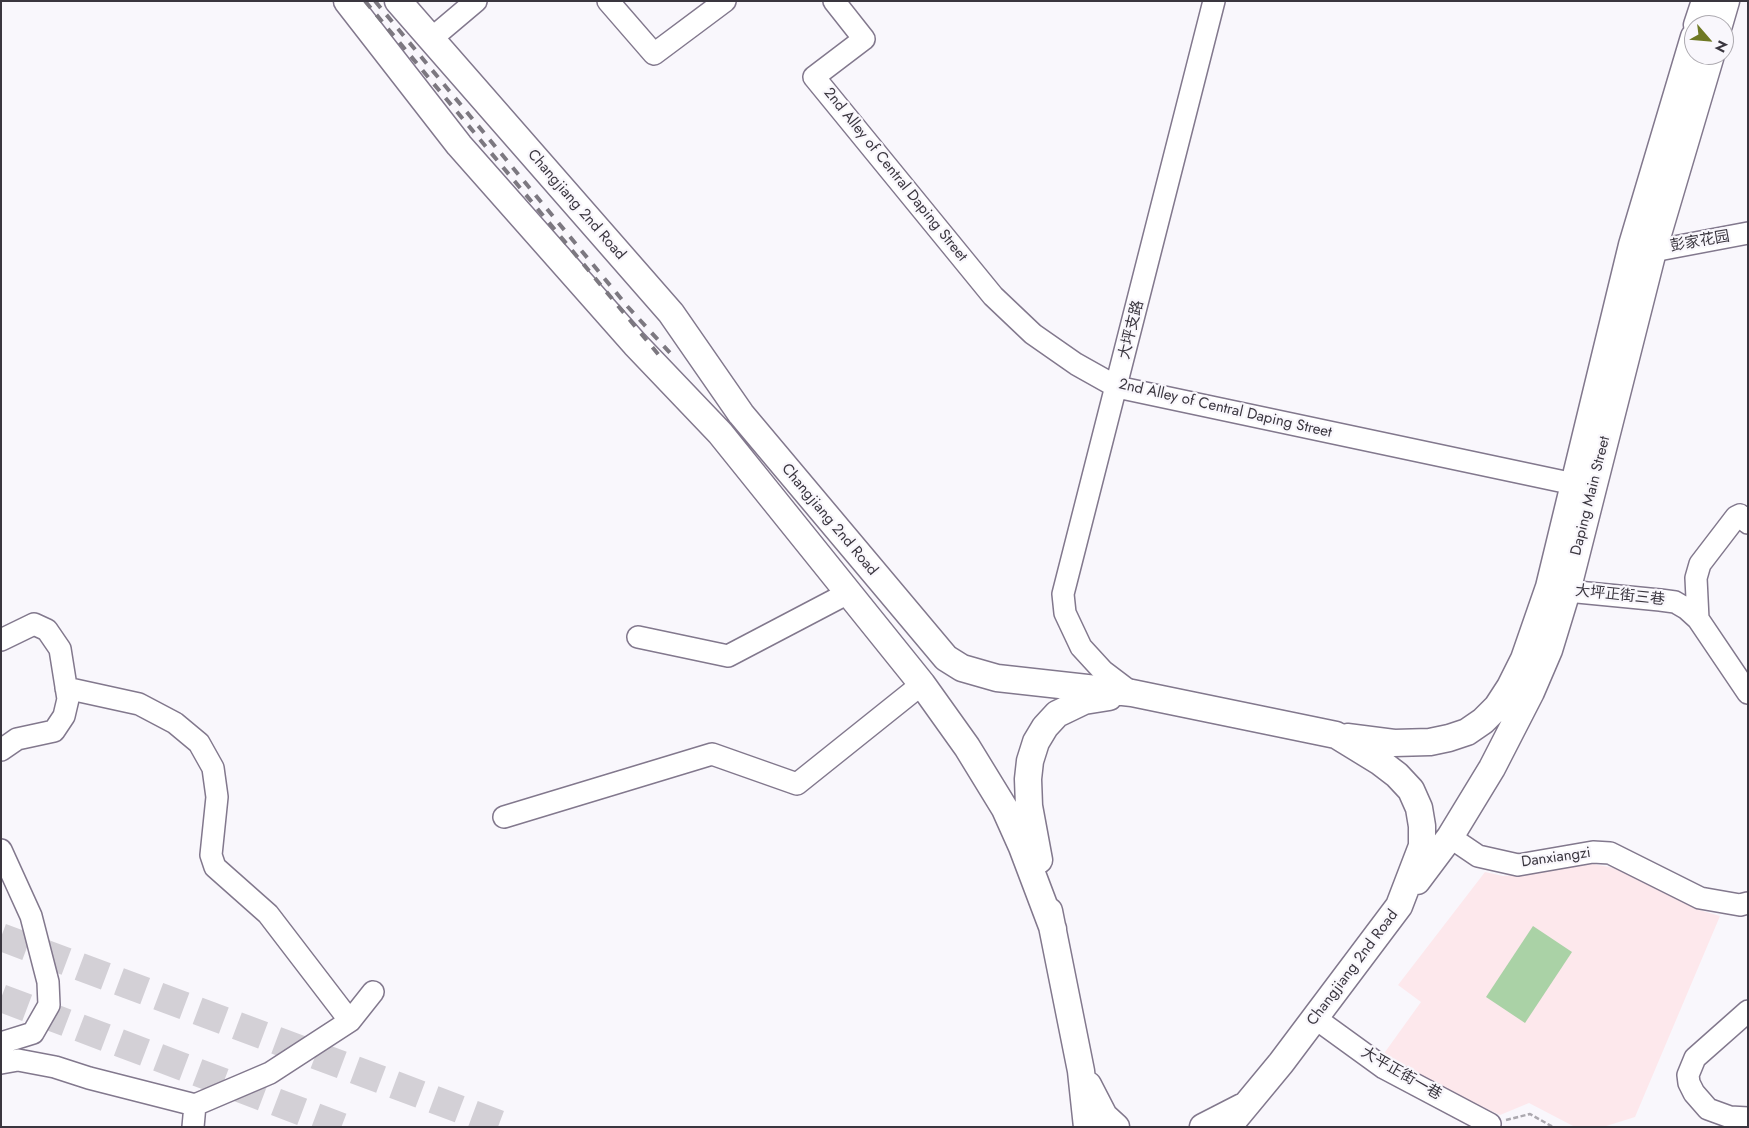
<!DOCTYPE html>
<html>
<head>
<meta charset="utf-8">
<style>
  body { margin:0 }
  #map { position:relative; width:1749px; height:1128px; overflow:hidden; background:#f9f7fc; font-family:Jost,sans-serif }
  canvas { display:block }
  .frame { position:absolute; inset:0; border:2px solid #3a363f; pointer-events:none }
  .north { position:absolute; left:1684px; top:15px; width:50px; height:50px; box-sizing:border-box; background:#f9f7fc; border:1px solid #adaab0; border-radius:50%; rotate:117deg; font-size:14px; font-weight:700; line-height:20px; text-align:center; color:#3a363f }
  .north::after { content:''; display:block; margin:auto; width:18px; height:22px; background:#6f7924; clip-path:polygon(50% 0,100% 100%,50% 72%,0 100%) }
</style>
</head>
<body>
<div id="map">
<canvas width="1749" height="1128"></canvas>
<div class="frame"></div>
<div class="north">N</div>
</div>
<script>
const ctx = document.querySelector('canvas').getContext('2d');
ctx.lineJoin = 'round';
function fill(path, color) { ctx.fillStyle = color; ctx.fill(path, 'evenodd'); }
const toPath = rows => new Path2D(rows.map(r => 'M' + r).join(''));
function strokePath(path, color, width, dash) { ctx.strokeStyle = color; ctx.lineWidth = width; ctx.lineCap = dash ? 'butt' : 'round'; ctx.setLineDash(dash || []); ctx.stroke(path); }
function write(font, color, halo, rows, align = 'center') {
  ctx.font = font + ' Jost,"Noto Sans SC",sans-serif'; ctx.lineWidth = 4.5; ctx.setLineDash([]); ctx.textBaseline = 'middle'; ctx.strokeStyle = halo; ctx.fillStyle = color; for (const [text, x, y, turn = 0] of rows) {
    ctx.save(); ctx.translate(x, y); ctx.rotate((+turn || 0) * Math.PI / 180); ctx.textAlign = isNaN(turn) ? turn : align; if (halo) ctx.strokeText(text, 0, 0); ctx.fillText(text, 0, 0); ctx.restore();
  }
}
const education = toPath([
  [1593,864,1620,869,1696,909,1720,916,1635,1117,1603,1127,1575,1127,1529,1103,1500,1115,1380,1059,1421,1002,1398,985,1485,872,1503,876,1516,875]
]);
const green = toPath([
  [1533,926,1572,952,1525,1023,1486,997]
]);
const highwayTunnel = toPath([
  [1,937,507,1127],
  [1,998,342,1127]
]);
const path = toPath([
  [1506,1120,1530,1114,1553,1127]
]);
const minor = toPath([
  [608,1,654,54,725,1],
  [834,1,864,39,814,77,993,296,1033,334,1076,364,1117,387,1574,484],
  [431,39,476,1],
  [1653,251,1748,233],
  [1567,591,1660,600,1675,602,1687,609,1698,619,1748,693],
  [1698,619,1696,578,1700,564,1736,517,1740,515,1748,523],
  [638,637,728,656,850,592],
  [1,640,34,624,47,630,60,649,68,699,64,716,54,731,17,739,1,750],
  [66,688,139,704,175,723,199,743,213,768,217,797,211,855,215,867,268,914,350,1021],
  [1132,693,1103,671,1081,647,1065,613,1063,594,1214,1],
  [504,817,712,754,797,784,922,684],
  [1450,837,1478,856,1518,865,1593,852,1610,853,1700,898,1740,905,1748,903],
  [1,850,31,916,48,982,49,1005,33,1033,1,1043],
  [1748,1011,1695,1058,1688,1075,1689,1083,1694,1093,1708,1109,1730,1117,1748,1118],
  [1315,1018,1384,1068,1490,1124],
  [1,1063,18,1060,55,1067,89,1078,195,1105,270,1073,350,1021,373,992],
  [193,1127,195,1105]
]);
const major = toPath([
  [347,1,459,145,635,344,720,433,922,684,967,747,1005,809,1022,847,1053,929],
  [398,1,671,313,741,414,946,658,962,668,997,678,1132,693,1336,735,1380,762,1397,775,1411,790,1419,808,1422,826,1422,846,1399,906,1281,1063,1228,1127],
  [1697,25,1705,1],
  [1719,25,1726,1],
  [1347,737,1394,743,1430,742,1449,738,1467,732,1483,721,1497,707,1510,687,1524,659,1549,587,1632,245,1694,37],
  [1039,860,1029,806,1028,779,1030,761,1036,742,1045,727,1057,714,1084,701,1109,697],
  [1417,881,1450,837,1492,768,1531,692,1549,650,1567,591,1653,251,1711,55],
  [1049,911,1081,1071,1087,1127],
  [1088,1085,1104,1116,1116,1127],
  [1203,1127,1242,1107]
]);
const rail = toPath([
  [365,1,663,360],
  [375,1,628,307,671,354]
]);
const streetNames = [
  ["2nd Alley of Central Daping Street",895,175,51],
  ["Changjiang 2nd Road",576,205,49],
  ["彭家花园",1700,242,-10],
  ["大坪支路",1132,330,-76],
  ["2nd Alley of Central Daping Street",1225,409,13],
  ["Daping Main Street",1591,496,-76],
  ["Changjiang 2nd Road",829,520,50],
  ["大坪正街三巷",1620,596,6],
  ["Danxiangzi",1556,858,-8],
  ["Changjiang 2nd Road",1353,968,-53],
  ["大平正街一巷",1401,1074,30]
];
fill(education, '#fde8ec');
fill(green, '#aad2a6');
strokePath(highwayTunnel, '#d3d0d6', 28, [28, 14]);
strokePath(minor, '#82788d', 24);
strokePath(major, '#82788d', 29);
strokePath(path, '#aba8af', 2.5, [5, 2.5]);
strokePath(minor, '#fff', 21);
strokePath(major, '#fff', 26);
strokePath(rail, '#7c7880', 4, [9, 9]);
write('15px', '#3a363f', '#f9f7fc', streetNames);
</script>
</body>
</html>
